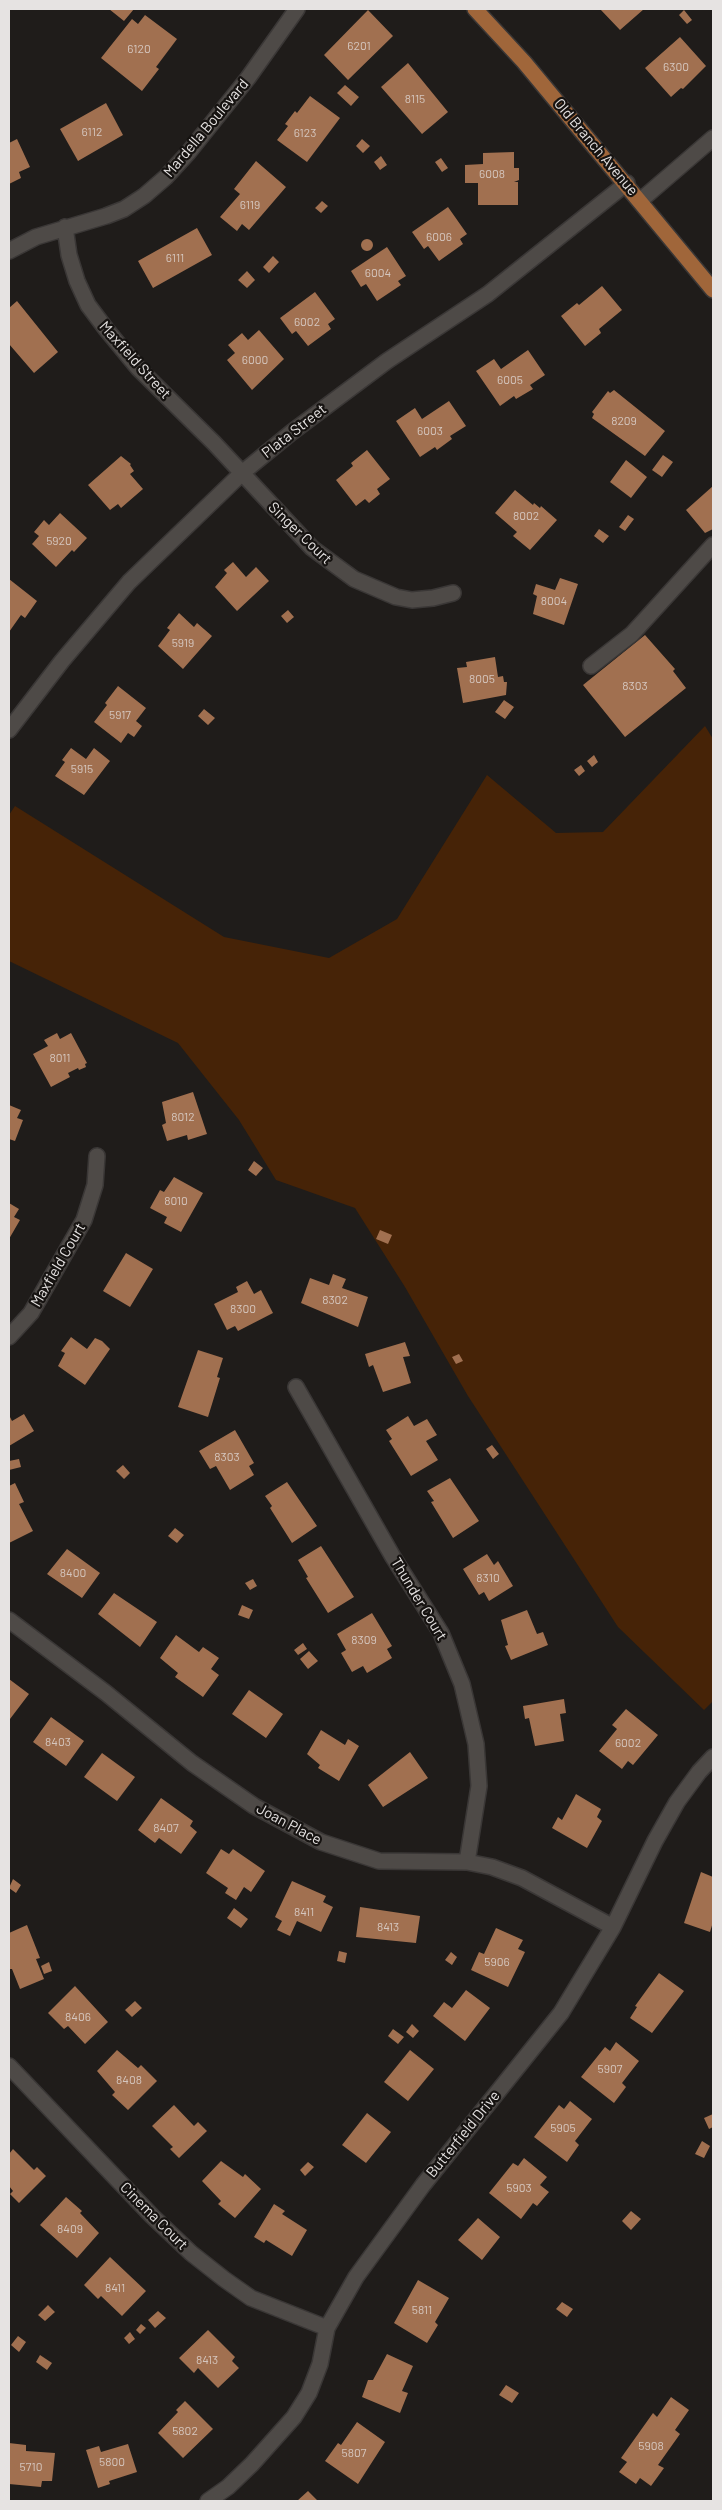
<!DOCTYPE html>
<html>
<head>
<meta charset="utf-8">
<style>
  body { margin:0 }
  #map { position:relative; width:722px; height:2510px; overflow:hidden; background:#1f1c1a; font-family:Barlow,sans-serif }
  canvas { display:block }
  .frame { position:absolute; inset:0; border:10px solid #e6e3e2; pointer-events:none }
</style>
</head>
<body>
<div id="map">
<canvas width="722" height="2510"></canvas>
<div class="frame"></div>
</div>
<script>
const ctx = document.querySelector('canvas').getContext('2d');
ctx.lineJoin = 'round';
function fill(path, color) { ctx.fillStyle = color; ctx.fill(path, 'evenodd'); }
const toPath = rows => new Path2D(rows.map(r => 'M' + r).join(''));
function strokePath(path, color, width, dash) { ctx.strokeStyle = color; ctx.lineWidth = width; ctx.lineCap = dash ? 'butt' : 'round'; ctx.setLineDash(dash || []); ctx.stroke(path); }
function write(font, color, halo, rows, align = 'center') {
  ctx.font = font + ' Barlow,sans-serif'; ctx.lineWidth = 4.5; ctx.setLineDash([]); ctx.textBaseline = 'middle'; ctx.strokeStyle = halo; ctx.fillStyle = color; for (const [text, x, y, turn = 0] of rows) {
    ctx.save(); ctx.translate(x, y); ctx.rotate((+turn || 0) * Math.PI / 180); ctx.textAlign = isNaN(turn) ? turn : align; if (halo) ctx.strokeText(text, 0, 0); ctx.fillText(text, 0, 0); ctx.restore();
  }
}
const green = toPath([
  [705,726,713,739,713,1701,704,1710,618,1627,468,1396,405,1287,355,1208,276,1180,239,1120,178,1043,9,961,9,815,15,806,224,937,329,958,397,919,487,775,556,833,603,832]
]);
const building = toPath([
  [109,9,134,9,124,21],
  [600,9,644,9,620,30],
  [368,10,393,36,348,80,324,55],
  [684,10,692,20,687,24,679,15],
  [145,15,177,39,156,67,159,69,142,91,101,58,132,19,138,24],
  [680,37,706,66,683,89,681,88,671,97,645,68],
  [408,63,448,112,422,134,381,87],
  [345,85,359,97,351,106,337,93],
  [310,96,340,118,307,162,277,140,288,126,285,124,295,111,297,113],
  [106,103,123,135,78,161,60,129],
  [17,139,30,167,19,172,21,178,9,184,9,143],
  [362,139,370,146,363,153,356,146],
  [514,152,514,168,519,168,519,180,514,182,518,182,518,205,478,205,478,183,465,183,465,165,483,164,483,153],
  [381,156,387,165,380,170,374,162],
  [441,158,448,168,442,172,435,162],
  [256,161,286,187,249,230,242,224,237,231,220,217,240,194,234,189],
  [322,201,328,206,321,213,315,208],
  [448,207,467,234,460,239,463,244,439,261,428,246,424,249,412,232],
  [197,228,212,255,153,288,138,261],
  '361 245a6 6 0 1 1 12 0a6 6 0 1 1-12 0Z',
  [387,247,406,276,398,281,401,285,377,301,366,284,361,287,351,271],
  [273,256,279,262,269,273,263,267],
  [247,271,255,280,247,288,238,280],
  [602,286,622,310,599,329,601,333,585,346,561,316,577,303,579,305],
  [315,292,335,319,328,324,331,329,308,346,296,331,292,334,280,318],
  [17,301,58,352,34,373,9,344,9,308],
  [259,330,284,359,252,390,227,360,235,353,228,345,242,333,248,340],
  [528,350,545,375,530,385,533,389,516,399,514,396,500,406,476,371,494,359,501,369],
  [614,390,665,431,645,456,592,418,594,414,592,412,608,391,610,393],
  [449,401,466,426,450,436,452,439,437,450,435,447,420,457,396,421,415,408,422,419],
  [367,450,390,479,377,489,380,494,369,503,365,499,356,506,336,480,353,466,351,463],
  [663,455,673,462,662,477,652,470],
  [121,456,131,464,130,465,134,471,130,474,143,489,121,508,118,504,110,510,88,485],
  [626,460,647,477,631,498,610,482],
  [713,486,713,529,705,533,686,510],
  [515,490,533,505,534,503,540,508,541,506,557,520,530,550,513,536,517,532,495,513],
  [60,513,87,538,74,552,72,550,56,567,32,544,39,536,34,532,44,520,49,525],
  [628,515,634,519,625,531,619,527],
  [599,529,609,536,603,543,594,536],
  [233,562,246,577,256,567,269,581,237,611,215,587,227,573,224,570],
  [560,578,578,584,564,625,533,614,537,596,533,594,536,584,555,590],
  [9,579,37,601,25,618,21,615,9,632],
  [288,610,294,617,287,623,281,616],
  [179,613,194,627,197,623,212,636,183,669,158,646,170,630,167,628],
  [645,635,675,669,673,671,686,688,625,737,583,685],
  [495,657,498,677,503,676,504,682,507,682,506,695,463,703,457,668,467,667,466,662],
  [118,686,146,708,136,721,142,726,134,737,128,733,121,743,94,722,107,705,105,703],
  [504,700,514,707,505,719,495,712],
  [204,709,215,718,208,725,198,716],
  [71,748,86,759,94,748,110,761,84,795,55,776,65,762,62,760],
  [594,755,598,762,592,767,587,761],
  [581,765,585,771,579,776,574,770],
  [57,1033,60,1039,71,1033,87,1063,85,1064,86,1067,79,1070,78,1068,68,1073,70,1077,51,1087,33,1054,48,1046,44,1040],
  [193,1092,207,1134,188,1140,187,1135,167,1141,162,1125,166,1123,162,1102],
  [9,1105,21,1110,17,1118,23,1120,15,1141,9,1139],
  [254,1161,263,1168,256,1176,248,1170],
  [174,1177,203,1193,181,1232,164,1223,167,1217,150,1208,160,1190,164,1192],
  [9,1203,19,1209,14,1217,20,1220,9,1239],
  [380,1230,392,1235,388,1244,376,1239],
  [126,1253,153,1269,130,1307,103,1291],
  [333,1274,346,1279,342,1288,368,1297,358,1327,301,1303,310,1278,329,1285],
  [247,1281,254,1294,261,1290,273,1313,238,1331,235,1326,227,1330,214,1304,238,1292,236,1287],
  [71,1337,87,1349,95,1338,102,1341,110,1349,85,1385,58,1366,65,1353,61,1351],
  [405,1342,410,1356,403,1357,411,1383,383,1392,373,1365,369,1367,365,1354],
  [198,1350,223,1358,217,1377,220,1378,208,1417,178,1407],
  [459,1354,463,1361,456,1364,452,1357],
  [24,1414,34,1431,9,1446,9,1415,12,1421],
  [408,1416,414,1426,427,1419,437,1435,426,1441,438,1460,411,1476,389,1441,392,1439,386,1430],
  [235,1430,254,1463,249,1466,254,1475,230,1490,216,1466,210,1469,199,1451],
  [492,1445,499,1454,493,1459,486,1449],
  [19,1459,21,1467,9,1470,9,1461],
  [123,1465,130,1473,124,1479,116,1471],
  [450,1478,479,1521,453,1538,431,1502,434,1501,427,1491],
  [287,1482,317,1526,292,1543,270,1508,272,1506,265,1496],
  [15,1483,24,1502,19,1504,33,1531,9,1543,9,1486],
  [175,1528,184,1535,177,1543,168,1536],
  [321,1546,354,1597,328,1613,306,1578,308,1577,298,1560],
  [67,1549,100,1573,82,1598,47,1574],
  [487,1554,494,1565,498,1561,513,1586,489,1601,484,1592,479,1595,463,1569],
  [253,1579,257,1586,250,1590,245,1583],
  [114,1593,157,1622,140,1647,98,1614],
  [242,1605,253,1610,249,1619,238,1615],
  [527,1610,537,1634,543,1632,548,1645,511,1660,505,1646,508,1645,501,1620],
  [372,1613,392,1646,387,1649,392,1658,367,1673,363,1666,352,1672,341,1653,346,1650,337,1634],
  [176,1635,199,1652,203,1647,219,1658,211,1669,219,1675,203,1697,175,1677,178,1673,160,1658],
  [303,1643,307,1649,298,1655,294,1650],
  [309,1651,318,1661,308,1669,300,1659],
  [9,1679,29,1694,10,1719,9,1718],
  [249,1690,283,1714,266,1738,232,1714],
  [564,1699,566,1713,560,1714,564,1741,535,1746,529,1718,525,1719,523,1706],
  [626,1709,658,1735,633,1765,628,1761,622,1769,599,1751,617,1729,612,1725],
  [51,1717,84,1741,66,1766,33,1742],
  [321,1730,345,1745,348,1739,359,1746,339,1781,318,1768,320,1765,307,1754],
  [410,1752,428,1778,383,1807,368,1785],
  [102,1753,135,1777,117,1801,84,1777],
  [576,1794,601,1809,597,1817,602,1821,587,1848,552,1828,558,1817,562,1820],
  [161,1798,193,1821,190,1826,197,1832,181,1854,159,1838,155,1843,138,1830],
  [221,1849,229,1854,233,1849,265,1871,251,1892,244,1887,236,1900,225,1893,228,1888,206,1873],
  [701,1872,713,1877,713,1922,710,1932,684,1923],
  [13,1879,21,1885,16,1893,9,1888],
  [292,1881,326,1896,323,1902,333,1907,321,1932,297,1921,290,1936,277,1930,282,1921,275,1917],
  [360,1907,420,1916,416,1943,356,1937],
  [234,1908,248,1919,241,1928,227,1918],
  [27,1925,40,1958,36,1959,44,1979,20,1989,12,1969,9,1969,9,1933],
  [496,1928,523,1940,518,1949,525,1952,508,1987,471,1970,479,1952,484,1954],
  [339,1951,347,1953,345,1963,337,1961],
  [451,1952,457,1957,452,1965,445,1960],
  [49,1962,52,1971,44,1974,41,1966],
  [659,1973,684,1991,652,2033,630,2018,637,2007,635,2006],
  [75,1986,108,2022,85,2044,68,2026,64,2029,48,2013],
  [466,1990,490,2008,465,2041,433,2016,444,2002,452,2008],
  [135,2001,142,2008,132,2017,125,2010],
  [412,2024,419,2031,413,2038,406,2032],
  [393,2029,404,2037,398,2044,388,2036],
  [616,2042,639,2061,622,2083,626,2087,614,2103,581,2077,605,2047,610,2051],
  [117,2050,138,2068,141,2065,157,2081,128,2110,112,2095,115,2092,97,2071],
  [410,2050,434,2069,408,2101,384,2082],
  [570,2101,592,2119,575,2141,579,2145,567,2162,534,2137,559,2105,564,2109],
  [174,2105,194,2126,198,2122,207,2131,179,2158,170,2149,173,2147,152,2126],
  [367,2113,391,2132,366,2163,342,2145],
  [713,2114,713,2127,709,2129,704,2118],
  [702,2141,710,2146,704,2158,695,2154],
  [13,2149,34,2170,37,2167,46,2176,19,2203,10,2194,13,2191,9,2186,9,2154],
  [524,2158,547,2177,540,2185,549,2192,537,2206,533,2203,521,2219,489,2193,513,2163,518,2166],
  [221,2161,243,2177,245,2174,261,2189,235,2218,218,2204,221,2201,202,2181],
  [308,2162,314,2167,305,2176,300,2170],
  [66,2197,82,2211,80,2213,99,2233,77,2258,40,2225],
  [274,2204,285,2211,282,2214,307,2230,292,2256,266,2240,264,2243,254,2237],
  [631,2211,641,2219,631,2230,622,2221],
  [478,2218,500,2237,482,2260,458,2240],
  [110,2257,146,2291,122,2316,101,2296,98,2299,84,2285],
  [418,2280,449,2298,435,2322,438,2325,427,2343,394,2323],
  [562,2302,573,2309,567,2317,556,2309],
  [48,2305,55,2312,45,2321,38,2315],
  [158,2311,166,2318,155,2328,148,2320],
  [141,2324,146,2328,140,2334,136,2330],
  [208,2330,235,2357,232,2361,239,2368,218,2388,198,2368,194,2373,179,2358],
  [130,2332,135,2339,129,2344,124,2338],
  [18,2336,26,2342,19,2352,11,2345],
  [387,2354,413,2366,402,2391,408,2393,400,2413,362,2397,368,2380,373,2380],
  [40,2355,52,2363,47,2370,36,2362],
  [506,2385,519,2393,512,2403,499,2395],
  [671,2397,689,2410,675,2430,680,2434,658,2465,664,2468,651,2486,640,2478,636,2484,619,2472,627,2462,621,2458,653,2413,657,2417],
  [185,2401,213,2429,183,2458,158,2433,178,2412,176,2410],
  [357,2422,385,2442,358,2484,325,2461,338,2443,341,2445],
  [9,2443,26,2445,26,2451,55,2453,52,2481,42,2481,41,2487,9,2484],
  [128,2444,137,2472,109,2481,110,2484,98,2488,86,2450,99,2446,101,2452],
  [308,2491,318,2501,297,2501]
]);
const minor = toPath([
  [641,200,713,138],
  [65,227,69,255,77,281,88,305,106,329,138,368,214,443,312,548,354,579,396,597,412,600,433,598,453,593],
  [9,251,36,237,106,216,124,209,144,196,166,177,188,153,248,78,297,9],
  [591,666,632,634,713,545],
  [9,730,62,661,129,582,242,473,292,432,387,361,488,294,627,183],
  [9,1337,31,1313,84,1220,95,1185,97,1156],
  [296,1387,393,1557,441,1633,462,1684,476,1744,479,1786,467,1862],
  [9,1620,106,1693,192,1763,254,1806,321,1842,379,1861,467,1862,492,1867,522,1878,613,1927],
  [9,2066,152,2216,191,2253,224,2279,251,2298,327,2328],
  [208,2501,228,2487,252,2464,294,2417,309,2393,320,2364,327,2328,356,2277,423,2185,561,2013,613,1927,655,1841,677,1802,699,1772,713,1757]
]);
const major = toPath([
  [475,9,524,62,713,290]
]);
const numberNames = [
  ["6201",359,46],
  ["6120",139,49],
  ["6300",676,67],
  ["8115",415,99],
  ["6112",92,132],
  ["6123",305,133],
  ["6008",492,174],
  ["6119",250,205],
  ["6006",439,237],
  ["6111",175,258],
  ["6004",378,273],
  ["6002",307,322],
  ["6000",255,360],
  ["6005",510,380],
  ["8209",624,421],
  ["6003",430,431],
  ["8002",526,516],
  ["5920",59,541],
  ["8004",554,601],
  ["5919",183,643],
  ["8005",482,679],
  ["8303",635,686],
  ["5917",120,715],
  ["5915",82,769],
  ["8011",60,1058],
  ["8012",183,1117],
  ["8010",176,1201],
  ["8302",335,1300],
  ["8300",243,1309],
  ["8303",227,1457],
  ["8400",73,1573],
  ["8310",488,1578],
  ["8309",364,1640],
  ["8403",58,1742],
  ["6002",628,1743],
  ["8407",166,1828],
  ["8411",304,1912],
  ["8413",388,1927],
  ["5906",497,1962],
  ["8406",78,2017],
  ["5907",610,2069],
  ["8408",129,2080],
  ["5905",563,2128],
  ["5903",519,2188],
  ["8409",70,2229],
  ["8411",115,2288],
  ["5811",422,2310],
  ["8413",207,2360],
  ["5802",185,2431],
  ["5908",651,2446],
  ["5807",354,2453],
  ["5800",112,2462],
  ["5710",31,2467]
];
const streetNames = [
  ["Mardella Boulevard",206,128,-50],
  ["Old Branch Avenue",596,147,50],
  ["Maxfield Street",135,360,48],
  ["Plata Street",294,431,-38],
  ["Singer Court",300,533,44],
  ["Maxfield Court",58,1265,-60],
  ["Thunder Court",419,1599,59],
  ["Joan Place",289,1824,28],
  ["Butterfield Drive",463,2134,-51],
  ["Cinema Court",154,2216,45]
];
fill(green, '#462307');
fill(building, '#a17050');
strokePath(minor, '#3a3736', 18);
strokePath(major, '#3a3736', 18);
strokePath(minor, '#4e4a47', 15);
strokePath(major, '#a0663a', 15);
write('12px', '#d5c6be', null, numberNames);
write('15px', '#e6e3e2', '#161311', streetNames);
</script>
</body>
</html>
